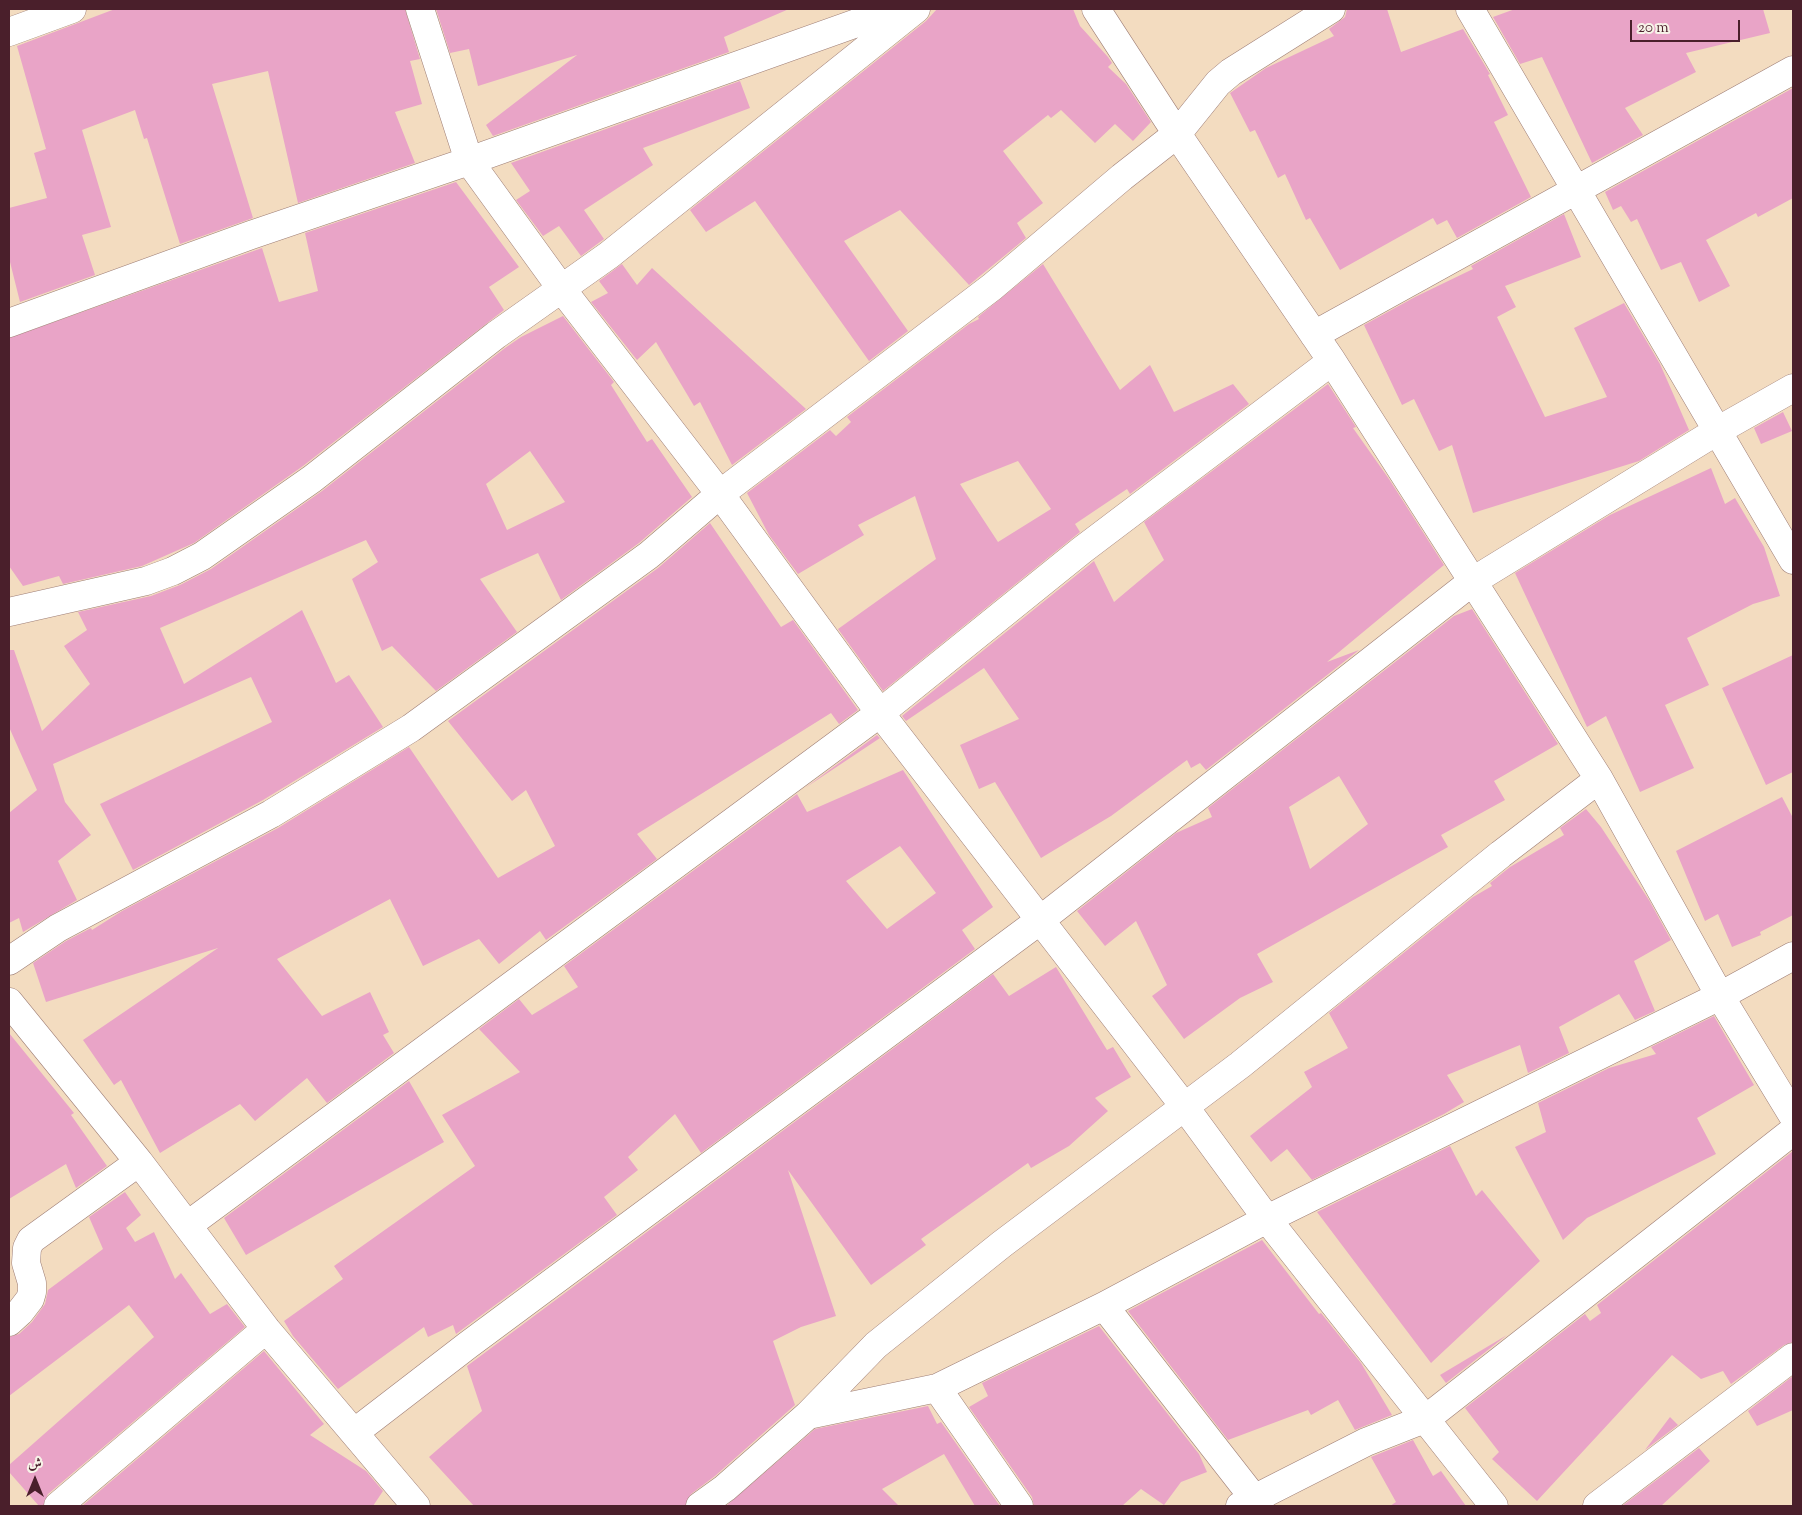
<!DOCTYPE html>
<html>
<head>
<meta charset="utf-8">
<style>
  body { margin:0 }
  #map { position:relative; width:1802px; height:1515px; overflow:hidden; background:#f3dcc0; font-family:"Sorts Mill Goudy",Amiri,serif }
  canvas { display:block }
  .frame { position:absolute; inset:0; border:10px solid #4a1f2b; pointer-events:none }
  .north { position:absolute; left:10px; top:1455px; width:50px; height:50px; -webkit-text-stroke:4px #f7f3e8; paint-order:stroke; rotate:0deg; font-size:14px; font-weight:700; line-height:20px; text-align:center; color:#4a1f2b }
  .north::after { content:''; display:block; margin:auto; width:18px; height:22px; background:#4a1f2b; clip-path:polygon(50% 0,100% 100%,50% 72%,0 100%) }
  .scale { position:absolute; left:1630px; top:20px; width:110px; height:22px; box-sizing:border-box; border:2px solid #4a1f2b; border-top:0; padding-left:6px; font-size:15px; line-height:18px; white-space:nowrap; color:#4a1f2b; -webkit-text-stroke:4px #f7f3e8; paint-order:stroke }
</style>
</head>
<body>
<div id="map">
<canvas width="1802" height="1515"></canvas>
<div class="frame"></div>
<div class="north">ش</div>
<div class="scale">20 m</div>
</div>
<script>
const ctx = document.querySelector('canvas').getContext('2d');
ctx.lineJoin = 'round';
function fill(path, color) { ctx.fillStyle = color; ctx.fill(path, 'evenodd'); }
const toPath = rows => new Path2D(rows.map(r => 'M' + r).join(''));
function strokePath(path, color, width, dash) { ctx.strokeStyle = color; ctx.lineWidth = width; ctx.lineCap = dash ? 'butt' : 'round'; ctx.setLineDash(dash || []); ctx.stroke(path); }
const building = toPath([
  [115,9,405,9,420,59,410,61,422,104,395,112,415,163,298,203,268,71,212,84,253,218,180,244,147,138,144,139,135,110,82,130,111,227,82,235,95,275,20,302,9,258,9,208,47,198,34,153,46,149,17,46],
  [436,9,789,9,724,37,729,52,493,136,486,125,577,55,478,86,469,49,450,53],
  [937,9,1073,9,1080,26,1108,57,1112,63,1108,67,1126,84,1151,122,1133,141,1115,124,1095,143,1061,110,1051,118,1048,115,1003,151,1043,203,1017,223,1026,238,969,285,900,210,844,241,908,331,869,361,755,201,706,232,690,210,926,21],
  [1347,9,1387,9,1401,52,1463,29,1490,74,1488,75,1508,115,1494,122,1531,197,1457,238,1447,220,1437,225,1433,218,1340,270,1310,218,1306,220,1285,174,1278,178,1255,130,1250,132,1230,93,1266,68,1334,36,1329,29,1345,17],
  [1515,9,1763,9,1770,33,1686,53,1696,72,1625,108,1643,135,1592,163,1542,57,1520,64,1493,17],
  [740,81,750,108,643,148,653,165,584,210,604,239,581,256,559,226,543,236,516,200,530,191,511,163],
  [1793,88,1793,198,1758,217,1756,213,1706,240,1730,286,1699,302,1681,262,1661,270,1637,219,1631,222,1621,206,1613,210,1605,192],
  [456,182,519,267,489,287,504,310,303,466,194,543,142,566,63,584,59,576,23,586,9,566,9,338,262,248,279,302,318,291,305,233],
  [1564,214,1581,257,1505,286,1516,307,1497,317,1545,417,1607,397,1574,328,1624,303,1660,364,1689,430,1639,461,1473,513,1452,445,1439,451,1414,399,1402,405,1364,325,1415,297,1473,269,1471,266],
  [622,264,637,285,652,268,806,409,732,465,700,402,694,406,656,342,637,360,591,302,608,293,599,281],
  [1043,264,1120,390,1150,365,1174,412,1233,384,1249,404,1130,494,1127,489,1075,524,1080,532,883,691,838,629,936,559,915,496,858,525,864,535,798,574,769,535,747,493,830,430,836,436,851,422,847,417,969,324,979,319,978,317],
  [1018,461,1051,509,998,542,960,484],
  [563,316,614,382,611,385,647,442,652,439,692,497,639,543,561,600,538,553,480,579,517,632,436,691,392,646,382,651,352,579,378,562,366,540,160,628,184,684,302,610,336,683,349,675,383,727,263,800,133,870,100,804,272,722,251,677,53,764,65,802,91,835,58,861,77,900,23,932,19,918,9,923,9,813,37,790,9,727,9,650,14,650,42,731,90,684,64,646,87,630,78,612,151,596,180,585,211,569,322,491,505,348,521,337],
  [530,451,565,502,507,530,486,484],
  [1328,384,1356,427,1353,428,1389,479,1444,565,1327,662,1359,650,1206,770,1200,763,1191,768,1187,760,1111,816,1041,858,995,782,979,789,960,745,1019,719,984,668,906,721,902,716,1094,561,1114,602,1164,560,1144,522],
  [1783,412,1792,431,1761,444,1754,428],
  [1711,468,1725,504,1735,498,1764,547,1780,596,1753,604,1687,638,1709,685,1665,705,1694,768,1640,792,1606,716,1587,727,1515,573,1610,515],
  [710,523,781,627,793,620,858,710,839,724,831,713,637,834,657,859,546,940,540,931,499,964,479,939,423,966,390,899,277,959,322,1016,370,992,389,1032,383,1035,394,1053,327,1103,307,1078,255,1121,240,1104,160,1153,121,1080,114,1085,83,1040,218,948,46,1002,33,963,66,941,91,928,92,930,122,911,278,828,409,747,498,878,555,846,526,790,512,801,448,721,658,568],
  [1472,609,1558,744,1494,781,1505,800,1441,835,1448,847,1257,954,1273,982,1240,998,1184,1039,1152,996,1167,985,1136,921,1105,946,1077,911,1176,833,1212,817,1208,808,1454,616],
  [1339,776,1368,824,1310,869,1289,807],
  [1793,655,1793,772,1766,785,1722,688],
  [877,735,880,738,805,788],
  [903,770,993,907,962,930,975,949,701,1153,675,1114,628,1157,638,1170,604,1197,617,1215,456,1334,453,1325,428,1337,424,1327,338,1389,293,1336,284,1321,343,1279,334,1266,475,1166,442,1115,520,1072,479,1029,519,999,532,1015,578,987,564,966,797,794,807,812],
  [900,846,936,893,887,929,846,881],
  [1782,797,1793,818,1793,915,1760,932,1761,935,1732,947,1718,914,1705,921,1676,851],
  [1586,809,1601,827,1649,900,1671,940,1634,961,1655,1011,1635,1020,1619,994,1559,1027,1569,1053,1528,1073,1520,1045,1447,1075,1464,1102,1444,1114,1312,1180,1287,1149,1271,1162,1250,1136,1312,1087,1304,1072,1348,1048,1329,1013,1473,897,1492,886,1490,883,1510,867,1564,835,1560,828],
  [1056,967,1107,1050,1113,1047,1131,1077,1095,1098,1108,1111,1069,1146,1031,1168,1028,1163,921,1239,926,1245,871,1285,788,1170,836,1316,801,1327,773,1341,795,1405,715,1476,691,1494,685,1506,474,1506,429,1457,482,1411,467,1366,993,974,1009,996],
  [1714,1016,1754,1085,1697,1118,1716,1154,1587,1218,1563,1240,1515,1147,1546,1132,1538,1103,1609,1068,1656,1054,1651,1047],
  [9,1033,74,1113,71,1115,107,1166,76,1188,66,1164,9,1199],
  [409,1081,444,1142,246,1255,224,1218],
  [1450,1146,1476,1196,1482,1190,1540,1261,1431,1363,1317,1212],
  [1793,1151,1793,1342,1784,1345,1731,1384,1723,1371,1701,1379,1672,1355,1537,1501,1492,1459,1499,1452,1465,1408,1585,1314,1590,1321,1601,1313,1597,1305],
  [125,1192,141,1215,126,1228,135,1242,154,1232,175,1279,181,1273,210,1314,227,1304,245,1327,48,1494,43,1506,39,1506,9,1472,9,1465,154,1337,129,1305,9,1396,9,1337,19,1334,32,1322,45,1304,48,1290,103,1249,89,1217],
  [1262,1240,1319,1314,1321,1313,1361,1363,1392,1415,1355,1430,1338,1400,1311,1415,1308,1410,1228,1440,1128,1311],
  [1099,1326,1199,1454,1207,1472,1181,1482,1164,1505,1141,1489,1122,1506,1034,1506,1032,1497,969,1407,988,1396,982,1383],
  [1507,1335,1446,1383,1440,1375],
  [264,1351,324,1424,310,1435,366,1471,383,1491,373,1506,82,1506],
  [1793,1376,1793,1410,1757,1426,1748,1411],
  [928,1406,937,1424,941,1422,1000,1506,975,1506,944,1454,882,1489,899,1506,726,1506,815,1429],
  [1670,1417,1678,1425,1645,1450],
  [1413,1440,1433,1476,1441,1471,1466,1506,1390,1506,1396,1502,1371,1457],
  [1699,1448,1710,1461,1661,1506,1622,1506]
]);
const minor = toPath([
  [420,9,469,161,561,288,720,494,880,713,1184,1106,1267,1219,1494,1506],
  [1096,9,1177,134,1332,361,1599,779,1720,996,1793,1116],
  [1470,9,1793,560],
  [9,32,72,9],
  [9,323,251,235,469,161,896,9],
  [1314,335,1793,70],
  [9,612,146,581,173,571,202,556,312,479,496,335,609,255,916,9],
  [9,961,58,928,271,814,411,728,649,555,720,494,992,287,1122,177,1177,134,1218,83,1231,72,1331,9],
  [9,1002,139,1162,266,1329,416,1506],
  [188,1225,880,713,1082,550,1332,361],
  [1104,1306,1260,1506],
  [9,1322,20,1312,30,1299,32,1292,32,1283,26,1263,27,1248,31,1240,139,1162],
  [937,1388,1019,1506],
  [808,1415,937,1388,1104,1306,1267,1219,1720,996,1793,956],
  [355,1432,468,1345,1039,921,1473,581,1717,431,1793,388],
  [58,1506,266,1329],
  [700,1506,725,1488,808,1415,876,1345,1002,1244,1240,1065,1501,854,1599,779],
  [1240,1506,1366,1442,1427,1418,1793,1131],
  [1597,1506,1793,1357]
]);
fill(building, '#e9a4c7');
strokePath(minor, '#9e7e76', 29);
strokePath(minor, '#fff', 28);
</script>
</body>
</html>
